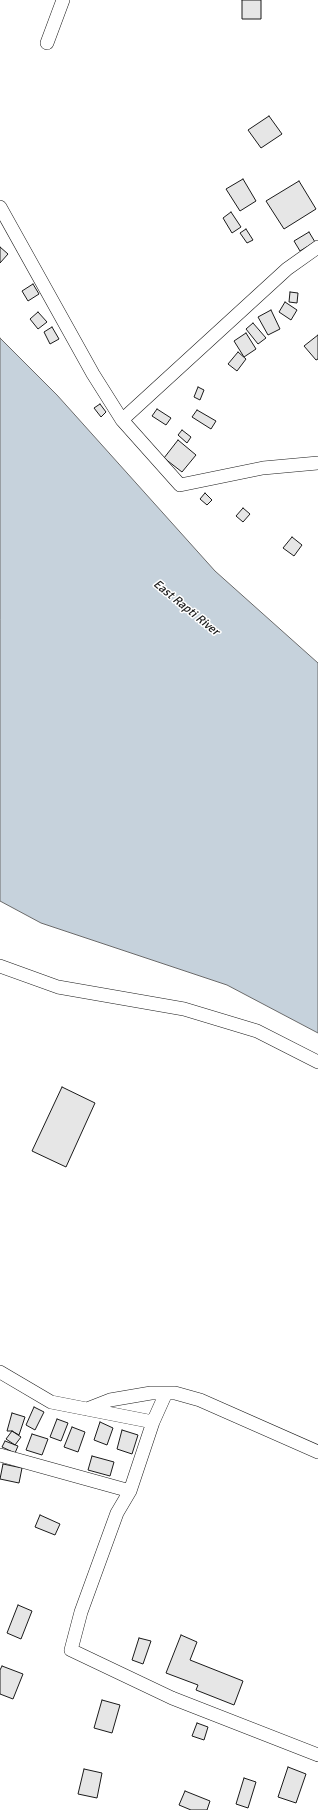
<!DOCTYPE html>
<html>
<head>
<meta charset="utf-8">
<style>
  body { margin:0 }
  canvas { display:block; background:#fff }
</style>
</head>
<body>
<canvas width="318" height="1810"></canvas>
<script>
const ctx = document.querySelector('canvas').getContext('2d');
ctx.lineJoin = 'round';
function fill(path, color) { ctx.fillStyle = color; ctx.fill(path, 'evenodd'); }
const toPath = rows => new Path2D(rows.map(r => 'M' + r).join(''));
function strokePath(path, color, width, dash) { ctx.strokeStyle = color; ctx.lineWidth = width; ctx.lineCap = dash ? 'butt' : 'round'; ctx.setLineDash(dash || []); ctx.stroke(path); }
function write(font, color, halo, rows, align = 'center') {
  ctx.font = font + ' Signika,sans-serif'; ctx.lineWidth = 3; ctx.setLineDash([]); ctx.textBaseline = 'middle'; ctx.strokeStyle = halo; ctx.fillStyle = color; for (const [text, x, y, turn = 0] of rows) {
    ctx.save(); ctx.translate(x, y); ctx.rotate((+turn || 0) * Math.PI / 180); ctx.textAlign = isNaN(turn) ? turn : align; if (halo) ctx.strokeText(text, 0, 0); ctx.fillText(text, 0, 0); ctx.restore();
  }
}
const water = toPath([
  [0,338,57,395,215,571,318,663,318,1033,227,985,41,923,0,901,0,338]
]);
const building = toPath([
  [242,0,261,0,261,19,242,19,242,0],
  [269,116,282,134,261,148,248,130,269,116],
  [243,179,256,201,240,211,226,189,243,179],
  [299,181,316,209,284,229,266,201,299,181],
  [231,212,241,227,232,233,223,218,231,212],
  [246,229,253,240,247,243,240,233,246,229],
  [309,232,315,242,300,251,294,241,309,232],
  [0,247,8,254,0,263,0,247],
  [33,284,39,294,28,301,22,291,33,284],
  [290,292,298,293,297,303,289,302,290,292],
  [285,302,297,310,291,320,279,312,285,302],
  [271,310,280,329,268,335,258,317,271,310],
  [38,312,47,322,38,329,30,319,38,312],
  [253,323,266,338,258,344,246,329,253,323],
  [52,327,59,339,50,344,44,332,52,327],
  [246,333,256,349,244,357,234,341,246,333],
  [318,335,318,359,316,360,304,346,318,335],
  [238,352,246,359,237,371,228,364,238,352],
  [198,387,204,390,200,400,194,397,198,387],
  [100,404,106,412,101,417,94,408,100,404],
  [157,409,171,418,166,425,152,416,157,409],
  [197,410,216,421,211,429,192,417,197,410],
  [182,430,191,437,187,443,178,435,182,430],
  [178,440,196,455,182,472,164,458,178,440],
  [205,493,212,500,207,505,200,499,205,493],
  [243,508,250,514,243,522,236,516,243,508],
  [292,537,302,545,294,556,283,548,292,537],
  [62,1087,95,1103,66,1167,32,1151,62,1087],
  [34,1407,44,1412,35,1430,26,1425,34,1407],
  [12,1413,25,1417,19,1435,12,1431,7,1431,12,1413],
  [57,1419,68,1423,61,1441,50,1437,57,1419],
  [100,1422,113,1428,107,1445,94,1440,100,1422],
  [72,1427,85,1432,78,1452,64,1447,72,1427],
  [122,1430,138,1435,132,1454,117,1449,122,1430],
  [12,1431,21,1437,15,1445,6,1439,12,1431],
  [32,1434,48,1439,42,1455,26,1450,32,1434],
  [5,1441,18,1446,15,1453,2,1447,5,1441],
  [92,1456,114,1462,110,1476,88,1470,92,1456],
  [3,1464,22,1468,19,1483,0,1479,3,1464],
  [40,1515,60,1524,55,1535,35,1527,40,1515],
  [18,1605,32,1611,21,1639,7,1633,18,1605],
  [181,1635,197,1642,190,1660,243,1681,234,1705,196,1690,198,1685,166,1673,181,1635],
  [139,1638,151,1641,143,1664,132,1660,139,1638],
  [2,1666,23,1674,13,1699,0,1694,0,1670,2,1666],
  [102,1700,120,1705,112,1733,94,1728,102,1700],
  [197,1723,208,1727,204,1740,192,1736,197,1723],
  [288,1767,306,1774,296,1803,278,1797,288,1767],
  [84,1769,102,1773,97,1798,78,1794,84,1769],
  [244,1778,256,1782,248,1808,236,1804,244,1778],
  [185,1791,210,1801,207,1810,191,1810,179,1805,185,1791]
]);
const street = toPath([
  [47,43,63,0],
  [0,207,93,374,122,420,180,485,263,468,318,463],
  [122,420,287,269,318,247],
  [0,966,58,987,184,1009,257,1031,318,1062],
  [0,1372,51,1402,153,1422],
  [166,1393,153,1422,130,1491,117,1513,81,1612,71,1650,172,1698,318,1755],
  [87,1409,110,1400,151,1393,175,1393,200,1400,318,1452],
  [0,1455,130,1491]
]);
const waterNames = [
  ["East Rapti River",186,608,39]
];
fill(water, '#c6d2dc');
strokePath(water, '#6a6a6a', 1);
fill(building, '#e6e6e6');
strokePath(building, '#1a1a1a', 1);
strokePath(street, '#1a1a1a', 14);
strokePath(street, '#fff', 13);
write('italic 12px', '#1a1a1a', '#fff', waterNames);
</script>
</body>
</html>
